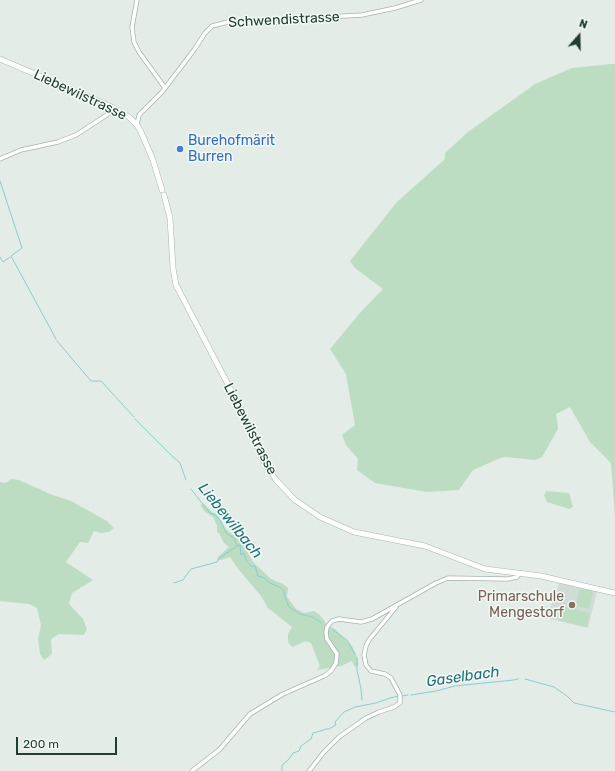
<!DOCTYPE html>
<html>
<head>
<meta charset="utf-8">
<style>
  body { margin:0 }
  #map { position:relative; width:615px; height:771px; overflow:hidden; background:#e3ece7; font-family:Rubik,sans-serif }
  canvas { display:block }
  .north { position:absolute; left:559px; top:16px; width:40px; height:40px; -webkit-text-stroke:3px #f3f9f5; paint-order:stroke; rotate:20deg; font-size:11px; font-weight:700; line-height:16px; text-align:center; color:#233d34 }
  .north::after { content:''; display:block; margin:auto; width:14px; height:18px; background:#233d34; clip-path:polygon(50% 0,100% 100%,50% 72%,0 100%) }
  .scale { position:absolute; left:16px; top:737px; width:101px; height:18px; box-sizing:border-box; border:2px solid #233d34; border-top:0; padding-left:5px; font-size:12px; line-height:14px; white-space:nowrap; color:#233d34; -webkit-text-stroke:3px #f3f9f5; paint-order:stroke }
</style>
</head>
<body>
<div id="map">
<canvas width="615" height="771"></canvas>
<div class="north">N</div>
<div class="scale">200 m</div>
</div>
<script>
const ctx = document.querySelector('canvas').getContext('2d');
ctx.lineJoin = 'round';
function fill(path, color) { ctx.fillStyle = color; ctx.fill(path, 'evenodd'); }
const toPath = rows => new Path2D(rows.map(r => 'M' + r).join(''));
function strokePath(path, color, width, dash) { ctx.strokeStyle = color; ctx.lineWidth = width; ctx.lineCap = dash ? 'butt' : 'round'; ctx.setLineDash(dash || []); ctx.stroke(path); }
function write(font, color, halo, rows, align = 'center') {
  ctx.font = font + ' Rubik,sans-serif'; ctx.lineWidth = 3; ctx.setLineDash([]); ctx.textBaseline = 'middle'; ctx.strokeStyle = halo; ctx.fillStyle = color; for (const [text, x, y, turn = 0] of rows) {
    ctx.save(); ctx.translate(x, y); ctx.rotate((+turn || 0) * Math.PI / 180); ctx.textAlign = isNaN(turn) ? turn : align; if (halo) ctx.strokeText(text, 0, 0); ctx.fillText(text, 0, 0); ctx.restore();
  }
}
const built = toPath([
  [560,582,597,591,588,628,546,618]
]);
const green = toPath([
  [611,64,615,64,615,516,611,463,590,442,570,407,556,414,558,429,542,457,536,460,504,457,498,459,473,470,459,490,427,492,375,483,357,470,358,459,346,445,342,435,355,425,346,374,330,349,359,314,383,289,355,268,350,261,397,202,445,159,445,153,468,132,535,84,572,68],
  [11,479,19,480,50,494,71,501,107,521,114,528,109,532,101,533,94,531,88,543,80,542,66,562,93,580,72,593,69,604,83,619,87,629,84,635,59,634,51,639,52,654,44,660,40,654,38,639,41,625,37,608,29,604,0,601,0,482,6,483],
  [546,491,569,493,573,507,569,509,547,502,544,495],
  [201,504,204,504,213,513,217,514,226,529,242,542,253,562,271,579,283,584,288,588,287,597,296,609,304,613,314,611,320,615,328,626,335,629,352,646,358,659,358,665,356,667,354,666,352,661,341,666,317,670,320,666,311,643,306,641,292,647,288,642,288,634,292,627,268,608,261,596,239,570,230,557,221,560,218,560,218,557,229,547,224,543,219,533,217,533,217,526,213,517,204,511,201,506],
  [579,589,593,591,589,609,576,606],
  [561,606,590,613,587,627,558,620]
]);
const stream = toPath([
  [0,181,22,248,11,256,56,339],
  [0,257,3,262,10,257],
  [57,341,91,381,101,381,134,417],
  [135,419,171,455,180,463,186,480],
  [191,489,210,513,214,514,220,520,226,533,234,538,237,546,240,545,241,555,244,553,247,562,251,566,255,566,258,576,265,578,268,582,281,588,284,591,284,594,289,607,300,614,312,617,322,623],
  [174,583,183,580,191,569,217,562,219,558,236,547],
  [333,630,347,640,355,654],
  [357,658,357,670,361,689,362,700],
  [525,679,554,687,567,696,574,703,615,712],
  [411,695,436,691,455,686,514,680,518,679],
  [402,696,408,695],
  [282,771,282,765,288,760,293,753,299,751,301,746,311,739,313,733,324,730,325,729,329,729,336,725,335,722,344,712,355,707,376,703,390,698,399,696]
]);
const street = toPath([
  [137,0,132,27,134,42,139,52,165,88],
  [137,125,139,115,162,92,194,50,205,33,212,26,228,22,254,23,289,22,327,17,362,15,395,8,421,0],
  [0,159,21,150,58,142,76,135,116,109],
  [192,771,219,750,250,714,283,694,324,676,331,671,336,663,337,654,327,639,326,633,327,627,332,621,339,619,361,622,372,619,436,583,448,578,508,579,517,577,520,573],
  [309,771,324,752,339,737,366,718,379,712,394,707,400,703,400,695,391,678,385,674,371,671,366,665,364,655,366,646,369,640,396,607]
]);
const secondary = toPath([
  [0,59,112,107,129,117,137,125,141,132,153,160,162,190],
  [164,195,170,218,173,268,176,285,245,417,263,460,276,480,295,500,320,517,354,532,425,546,485,569,541,576,615,593]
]);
const markers = [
  [180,149,4,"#3f7fe0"],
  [572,605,4,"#8d6e63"]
];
const streetNames = [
  ["Schwendistrasse",284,20,-3],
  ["Liebewilstrasse",80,95,25],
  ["Liebewilstrasse",250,429,63]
];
const shopNames = [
  ["Burehofmärit",188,141],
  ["Burren",188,157]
];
const educationNames = [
  ["Primarschule",564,597],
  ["Mengestorf",564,613]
];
const waterNames = [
  ["Liebewilbach",230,521,51],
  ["Gaselbach",463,677,-8]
];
fill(built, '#d1dcd6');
fill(green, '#bcddc2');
strokePath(stream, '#8cccd0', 1);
strokePath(street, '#a6b4ae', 5);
strokePath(secondary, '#a1b8ae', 6);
strokePath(street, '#fff', 3.5);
strokePath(secondary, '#fff', 5);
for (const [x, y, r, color] of markers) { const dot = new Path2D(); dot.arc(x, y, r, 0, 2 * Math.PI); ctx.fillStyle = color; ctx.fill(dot); strokePath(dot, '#f3f9f5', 1.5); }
write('14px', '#233d34', '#f3f9f5', streetNames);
write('14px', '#366cbe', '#f3f9f5', shopNames, 'left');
write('14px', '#785e54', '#f3f9f5', educationNames, 'right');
write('italic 15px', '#1e7178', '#f3f9f5', waterNames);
</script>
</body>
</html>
